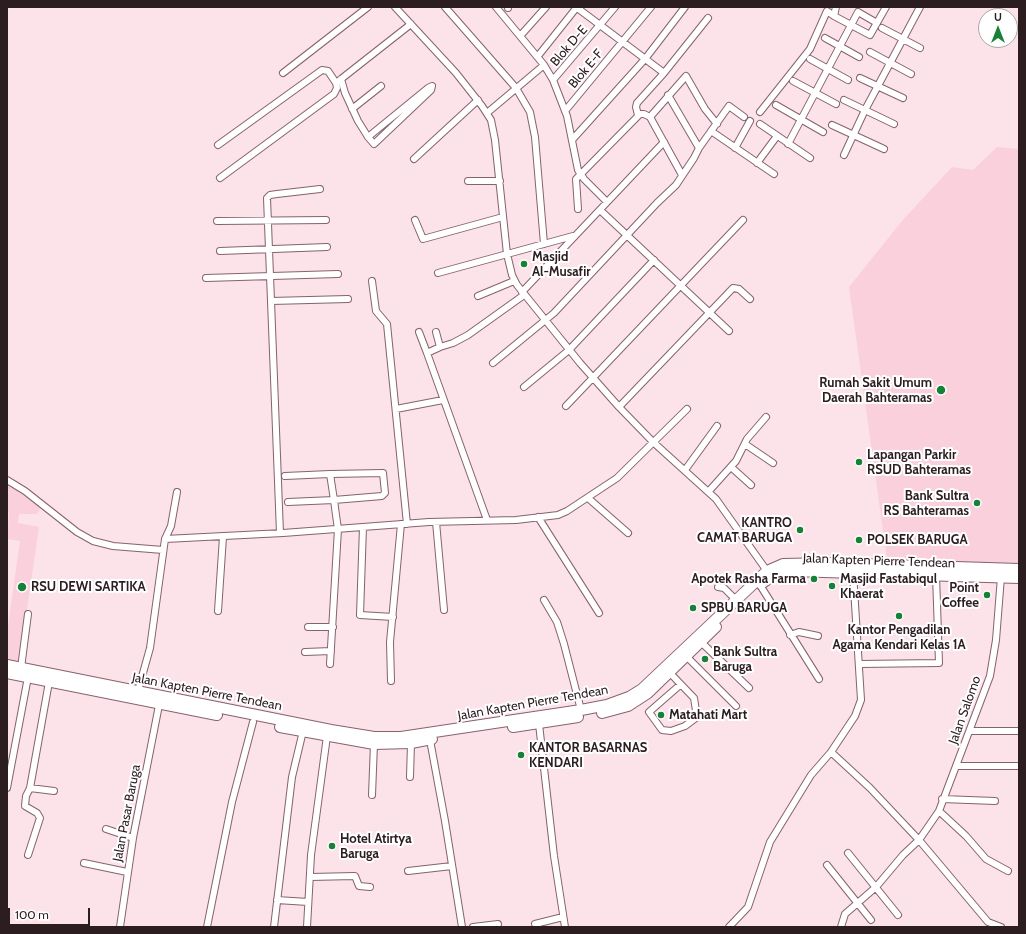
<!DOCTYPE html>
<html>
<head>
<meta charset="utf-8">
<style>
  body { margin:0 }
  #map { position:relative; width:1026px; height:934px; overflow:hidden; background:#fce2e9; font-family:Cabin,sans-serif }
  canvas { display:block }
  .frame { position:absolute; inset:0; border:8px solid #2c1d21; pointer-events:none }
  .north { position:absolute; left:978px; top:8px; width:40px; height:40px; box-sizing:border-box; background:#fff; border:1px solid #aba5a6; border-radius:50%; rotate:0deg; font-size:11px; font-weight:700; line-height:16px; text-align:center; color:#2c1d21 }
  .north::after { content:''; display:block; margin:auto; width:14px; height:18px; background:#178237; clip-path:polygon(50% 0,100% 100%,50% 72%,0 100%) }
  .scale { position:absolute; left:8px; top:908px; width:82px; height:18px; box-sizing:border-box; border:2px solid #2c1d21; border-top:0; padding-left:5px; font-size:12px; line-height:14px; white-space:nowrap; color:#2c1d21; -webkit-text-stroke:3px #fff; paint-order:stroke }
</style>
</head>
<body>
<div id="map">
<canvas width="1026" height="934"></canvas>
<div class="frame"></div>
<div class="north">U</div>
<div class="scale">100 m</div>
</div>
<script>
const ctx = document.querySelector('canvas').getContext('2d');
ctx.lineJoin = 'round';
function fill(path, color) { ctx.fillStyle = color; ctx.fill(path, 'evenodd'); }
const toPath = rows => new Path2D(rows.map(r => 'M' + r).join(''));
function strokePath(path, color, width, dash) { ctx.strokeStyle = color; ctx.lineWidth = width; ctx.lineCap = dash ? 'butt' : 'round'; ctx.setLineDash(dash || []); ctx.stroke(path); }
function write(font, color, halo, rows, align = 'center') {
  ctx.font = font + ' Cabin,sans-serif'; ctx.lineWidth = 4; ctx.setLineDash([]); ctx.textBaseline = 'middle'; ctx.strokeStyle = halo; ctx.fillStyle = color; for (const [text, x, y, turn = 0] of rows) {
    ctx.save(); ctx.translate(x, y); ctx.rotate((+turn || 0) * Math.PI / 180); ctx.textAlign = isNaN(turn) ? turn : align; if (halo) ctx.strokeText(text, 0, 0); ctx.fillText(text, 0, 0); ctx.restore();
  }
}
const built = toPath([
  [997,147,1019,149,1019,572,888,566,849,287,902,221,952,167,973,170],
  [7,482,42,505,37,514,19,514,18,523,39,527,19,664,7,662,7,633,20,541,7,539,9,513,7,512]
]);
const minor = toPath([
  [395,7,456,73,482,106,491,120,495,140,507,254,512,275,517,285,580,363,619,407,653,442,716,499,767,571],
  [445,7,516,88,530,112,535,137,544,244],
  [496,7,544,65],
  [576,7,664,73],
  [508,8,508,7],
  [834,16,870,35,886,7],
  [882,28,920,48],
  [521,35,546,7],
  [825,38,859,57],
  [870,52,911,74],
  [538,56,577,7],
  [810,59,848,80],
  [283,73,368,7],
  [860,78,903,98],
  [341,79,345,93,358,121,368,137,374,144,431,90,432,86,428,88,368,137],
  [553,80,615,7],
  [793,81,836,104],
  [668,95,699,148],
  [844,100,894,124],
  [776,105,823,132],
  [352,109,381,86],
  [565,111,651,7],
  [760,112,810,49,827,11,834,16,836,7],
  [487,113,544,65,553,80,567,116,578,170,584,179,607,202],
  [638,115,636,107,637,103,664,73,708,18],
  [650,117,686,76,705,109,717,124],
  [760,124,810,158],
  [832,125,884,149],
  [711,131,774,174],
  [572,140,645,59,685,7],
  [788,144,858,12,877,23],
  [218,145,322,70,328,71,336,83,411,24],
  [735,148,750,121],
  [844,155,865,110,920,7],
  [414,159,478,100],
  [757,163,777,136],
  [220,178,334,94,337,88,336,83],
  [468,181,500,181],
  [578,209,576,179,640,114,644,114,650,117,682,175],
  [600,210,729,331],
  [415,220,423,239,503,217],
  [217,221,326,220],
  [220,251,327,247],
  [438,273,573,236],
  [206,278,338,274],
  [372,281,376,311,387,324,407,524],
  [522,292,664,142],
  [478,296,514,281],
  [271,301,348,299],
  [419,332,427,353],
  [436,332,440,347,453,343,468,335,524,295],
  [440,347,427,353,487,520],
  [493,363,554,313,657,203,676,185,694,158,699,148,729,106,744,117],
  [524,387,569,350,654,260],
  [566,406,743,220],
  [619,407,733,288,739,289,750,299],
  [396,409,443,400],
  [745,444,773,463],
  [731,467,751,485],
  [685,470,717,426],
  [285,476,330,474],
  [7,480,25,491,77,532,93,541,113,546,163,550],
  [709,491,736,461,747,439,766,417],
  [588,498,628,533],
  [288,502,334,500,382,496,385,493,383,473,330,474,334,500,336,515,338,529,330,664],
  [538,517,599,613],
  [436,522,444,610],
  [363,527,360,615,393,617],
  [280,533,267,198,270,195,277,194,320,189],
  [165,539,283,533,429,522,516,520,558,515,567,511,617,478,687,409],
  [853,572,861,700,855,716,831,752,870,788,919,840,988,922,1001,927],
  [760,585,819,679],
  [718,587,724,588,736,600],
  [544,600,557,622,564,644,581,710],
  [218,611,223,537],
  [308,627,333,627],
  [790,635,799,632,818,636],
  [702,643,749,688],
  [305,652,331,651],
  [687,657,736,706],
  [859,664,939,663,936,575],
  [21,668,28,614],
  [670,673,694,698,697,717,685,726,671,731,662,730,649,712,680,685],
  [391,681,390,642,401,524],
  [49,682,30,788,54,791],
  [138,691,150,648,165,539,171,526,177,492],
  [539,724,554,856,565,927],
  [970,731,1019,731],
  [430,740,445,821,462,927],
  [957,766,1019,766],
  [410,777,411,743],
  [7,788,28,677],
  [372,795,374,744],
  [942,799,995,801],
  [939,811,966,836,986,859,1008,871],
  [106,829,133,838],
  [848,853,898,915],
  [28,855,40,818,37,813,25,806,26,796,30,788],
  [84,863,127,872],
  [827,865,871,920],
  [408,871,452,866],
  [310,877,355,876,359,886,370,887],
  [277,900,308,902],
  [535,924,563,917],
  [120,927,133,838,160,700],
  [207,927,232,802,253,722],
  [274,927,292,777,303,731],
  [307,927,311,855,327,736],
  [473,927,498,924],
  [729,927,748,907,770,842,811,775,831,752],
  [841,927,845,914,876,887,903,855,919,840,939,811,990,676,996,640,1001,577]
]);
const trunk = toPath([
  [761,584,771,577,791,571,1019,578],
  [7,665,331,730,374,737,401,737,581,710,607,705,629,697,642,689,767,571,783,564,829,563,1019,569],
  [7,673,217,715],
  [602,713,628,706,648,693,716,627],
  [280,727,374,744,411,743,432,739],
  [513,727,578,717]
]);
const markers = [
  [524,264,4,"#178237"],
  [941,390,5,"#178237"],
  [859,462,4,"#178237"],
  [977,503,4,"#178237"],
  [800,530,4,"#178237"],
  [859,540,4,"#178237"],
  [814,579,4,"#178237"],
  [832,586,4,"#178237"],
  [22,587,5,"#178237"],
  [987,595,4,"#178237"],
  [693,608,4,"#178237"],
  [899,616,4,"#178237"],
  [705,659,4,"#178237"],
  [661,715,4,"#178237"],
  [521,755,4,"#178237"],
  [332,846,4,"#178237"]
];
const streetNames = [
  ["Blok D-E",569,46,-49],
  ["Blok E-F",586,69,-50],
  ["Jalan Kapten Pierre Tendean",879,561,2],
  ["Jalan Kapten Pierre Tendean",207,692,11],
  ["Jalan Kapten Pierre Tendean",533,703,-10],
  ["Jalan Salomo",965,710,-70],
  ["Jalan Pasar Baruga",127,813,-79]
];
const poiNames = [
  ["Masjid",532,257],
  ["Al-Musafir",532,272],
  ["Rumah Sakit Umum",932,383,"right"],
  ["Daerah Bahteramas",932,398,"right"],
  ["Lapangan Parkir",867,455],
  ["RSUD Bahteramas",867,470],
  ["Bank Sultra",969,496,"right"],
  ["RS Bahteramas",969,511,"right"],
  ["KANTRO",792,523,"right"],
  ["CAMAT BARUGA",792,538,"right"],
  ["POLSEK BARUGA",867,540],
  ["Apotek Rasha Farma",806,579,"right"],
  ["Masjid Fastabiqul",840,579],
  ["Khaerat",840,594],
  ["RSU DEWI SARTIKA",31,587],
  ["Point",979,588,"right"],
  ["Coffee",979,603,"right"],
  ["SPBU BARUGA",701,608],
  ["Kantor Pengadilan",899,630,"center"],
  ["Agama Kendari Kelas 1A",899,645,"center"],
  ["Bank Sultra",713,652],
  ["Baruga",713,667],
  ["Matahati Mart",669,715],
  ["KANTOR BASARNAS",529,748],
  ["KENDARI",529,763],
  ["Hotel Atirtya",340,839],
  ["Baruga",340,854]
];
fill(built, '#f9d0dc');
strokePath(minor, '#86626d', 8);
strokePath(trunk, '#86626d', 12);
strokePath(minor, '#fff', 6);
strokePath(trunk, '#fff', 10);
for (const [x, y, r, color] of markers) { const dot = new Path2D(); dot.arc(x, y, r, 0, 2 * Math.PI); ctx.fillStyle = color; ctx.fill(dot); strokePath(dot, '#fff', 1.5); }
write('13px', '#2c1d21', '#fff', streetNames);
write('bold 13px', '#2c1d21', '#fff', poiNames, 'left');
</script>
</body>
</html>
